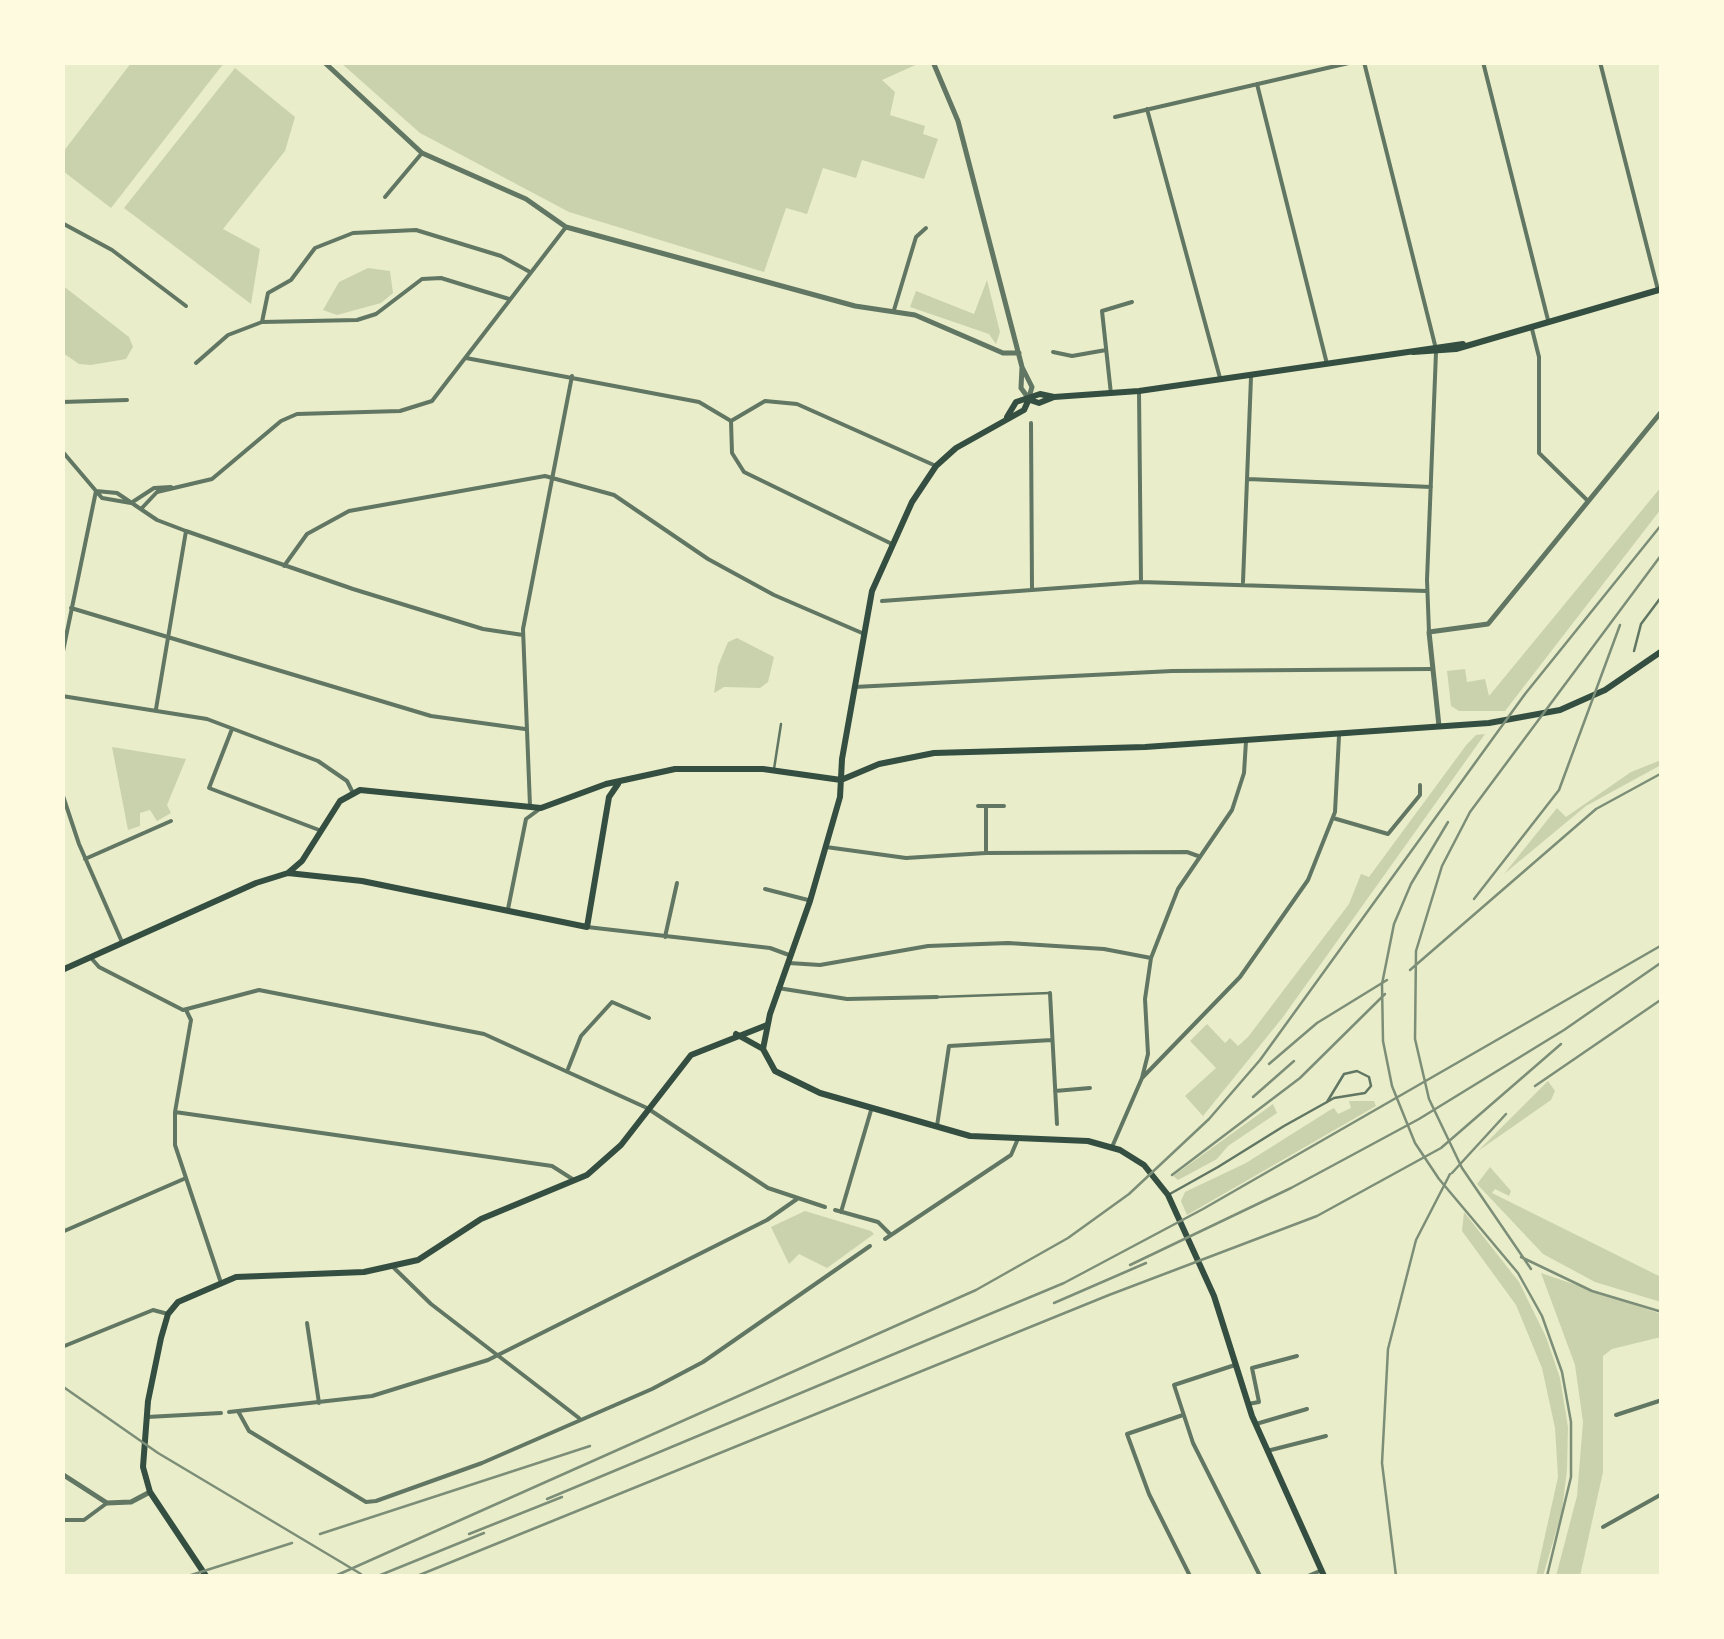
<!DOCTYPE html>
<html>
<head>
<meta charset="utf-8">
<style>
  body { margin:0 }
  #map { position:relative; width:1724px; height:1639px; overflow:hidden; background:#e9edc9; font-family:"Fira Sans",sans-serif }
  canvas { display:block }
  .frame { position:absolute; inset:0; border:65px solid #fefae0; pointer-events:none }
</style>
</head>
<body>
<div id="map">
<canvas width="1724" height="1639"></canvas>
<div class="frame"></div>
</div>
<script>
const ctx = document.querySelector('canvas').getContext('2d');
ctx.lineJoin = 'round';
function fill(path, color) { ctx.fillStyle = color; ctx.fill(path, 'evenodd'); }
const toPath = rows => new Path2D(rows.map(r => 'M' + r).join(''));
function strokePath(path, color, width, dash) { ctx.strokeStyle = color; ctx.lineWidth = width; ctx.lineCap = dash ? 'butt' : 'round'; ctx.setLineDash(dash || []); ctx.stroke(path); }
const green = toPath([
  [131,63,224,63,111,208,63,171,63,152],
  [341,63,920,63,882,80,895,92,890,115,925,126,923,134,938,139,924,179,862,160,856,178,823,168,807,214,786,208,764,272,569,212,420,133],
  [235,68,295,117,285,151,223,229,260,249,251,304,124,208],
  [368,268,390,271,393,293,381,303,337,315,323,310,339,282],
  [987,280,1000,332,996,344,989,334,910,307,916,291,974,314],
  [62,285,129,337,133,347,126,359,91,365,79,364,63,353],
  [1661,487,1661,509,1505,711,1459,711,1451,706,1447,671,1465,669,1467,682,1485,679,1489,696],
  [737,638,774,657,768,682,760,688,724,687,714,693,718,666,728,642],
  [1485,734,1283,1017,1203,1116,1185,1096,1216,1068,1190,1041,1207,1024,1225,1043,1230,1038,1238,1046,1248,1037,1349,904,1361,874,1369,877,1467,744,1476,735],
  [112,747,186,759,167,805,171,813,157,821,150,810,140,813,140,826,128,830],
  [1661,760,1661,765,1586,806,1504,874,1557,808,1566,817,1631,772],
  [1548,1081,1555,1091,1551,1100,1478,1151],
  [1349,1101,1374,1101,1376,1106,1187,1215,1181,1201,1185,1192,1246,1163,1330,1110,1334,1108,1338,1114,1351,1108],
  [1273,1104,1277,1113,1228,1146,1217,1159,1178,1180,1173,1176],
  [1490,1167,1511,1191,1509,1196,1495,1189,1492,1193,1661,1277,1661,1302,1595,1282,1543,1254,1477,1184],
  [805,1211,871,1231,874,1234,827,1268,799,1254,789,1264,771,1227],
  [1464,1212,1519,1282,1546,1337,1560,1378,1568,1427,1567,1470,1562,1511,1543,1576,1536,1576,1558,1477,1555,1428,1542,1368,1516,1305,1462,1231],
  [1541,1273,1661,1314,1661,1337,1612,1349,1603,1356,1603,1472,1580,1576,1556,1576,1577,1496,1583,1422,1575,1365]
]);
const service = toPath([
  [1634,651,1641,624,1662,596],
  [774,769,781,724],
  [938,997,1050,993],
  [1168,1195,1218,1167,1284,1126,1327,1102,1334,1098,1365,1093,1371,1086,1369,1077,1357,1071,1344,1074,1327,1102]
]);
const pedestrian = toPath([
  [587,927,770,948,789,955],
  [665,937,677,883]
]);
const minor = toPath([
  [1364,62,1435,345],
  [1483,62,1548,320],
  [1600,62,1658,290],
  [1257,84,1327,364],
  [1147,109,1220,378],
  [1115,117,1353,62],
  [385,197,422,153],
  [62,223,112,250,186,306],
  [894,310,916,237,926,228],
  [262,322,268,293,291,280,315,248,353,233,416,230,501,256,530,272],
  [1532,329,1539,357,1539,453,1588,501],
  [1053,352,1072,356,1106,350],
  [466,358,699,402,731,421],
  [196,363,228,335,262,322,357,320,376,314,422,279,441,278,509,299],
  [1139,392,1141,582],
  [1111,394,1102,311,1132,302],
  [62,402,127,400],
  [731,421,765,401,797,404,936,466],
  [731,421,732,453,744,472,892,544],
  [1031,423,1032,590],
  [62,451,102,498,131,503],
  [1248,479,1431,487],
  [96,491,117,493,157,520,186,531,353,589,483,629,523,635],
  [131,503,154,488,171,487],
  [141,509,157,492,212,479,281,421,297,414,400,411,432,401,566,227],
  [284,566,307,534,349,511,545,476,614,495,708,559,774,595,862,633],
  [1243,582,1251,377],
  [882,601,1141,582,1427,591],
  [71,608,431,716,525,729],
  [1429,632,1427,580,1436,352],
  [62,656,96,491],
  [854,687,1172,671,1432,669],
  [62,696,207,719,318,761,347,781,352,791],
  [156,709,186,531],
  [232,729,209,788,319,830],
  [62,793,79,844,122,942],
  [530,806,523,629,572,376],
  [978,806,1004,806],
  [986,806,986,851],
  [1333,818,1388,834,1420,795,1420,785],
  [826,847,906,858,986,853,1187,852,1198,856],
  [85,859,171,821],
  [765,889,808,900],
  [508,909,526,819,541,808],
  [92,959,99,967,183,1010,259,990,484,1034,647,1108,768,1188,825,1207],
  [789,963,820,965,928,946,1008,943,1104,949,1151,958],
  [778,988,847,999,937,997],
  [1050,993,1057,1124],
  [186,1010,191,1020,175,1112,175,1145,220,1280],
  [568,1069,581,1036,612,1002,649,1018],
  [1142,1078,1148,1054,1145,999,1151,958,1178,889,1232,810,1244,773,1246,741],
  [1055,1091,1090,1088],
  [175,1112,552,1166,574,1180],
  [937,1126,949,1046,1052,1040],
  [1112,1147,1142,1078,1240,977,1308,880,1335,812,1339,736],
  [835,1210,878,1222,891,1235],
  [841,1212,872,1107],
  [62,1232,186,1178],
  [885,1239,1011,1155,1017,1141],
  [394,1268,431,1304,579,1418],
  [307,1323,319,1403],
  [62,1347,153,1310,168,1314],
  [1235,1365,1174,1385,1193,1443,1260,1576],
  [1248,1404,1259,1402,1252,1368,1297,1356],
  [238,1411,249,1431,366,1502,376,1501,482,1463,652,1389,703,1362,870,1246],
  [229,1412,372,1396,488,1360,767,1220,797,1199],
  [1183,1415,1127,1434,1149,1494,1190,1576],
  [1616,1415,1662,1400],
  [147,1417,221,1413],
  [1256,1424,1307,1409],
  [1267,1451,1326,1436],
  [62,1520,84,1520,107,1503],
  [1603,1527,1662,1494],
  [1308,1576,1322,1570]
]);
const tertiary = toPath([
  [324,62,422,153,526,199,566,227,855,306,915,315,1003,353,1019,353],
  [933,62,958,121,1022,367,1032,387,1029,397],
  [62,65,64,62],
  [1022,367,1021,388,1029,399],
  [1439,726,1429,632,1488,624,1662,411],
  [62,1474,107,1503,131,1502,150,1492]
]);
const secondary = toPath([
  [206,1576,150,1492,143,1467,148,1401,161,1338,168,1314,178,1302,236,1277,364,1272,418,1260,481,1219,587,1175,621,1145,691,1055,767,1025]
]);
const primary = toPath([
  [1413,352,1456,349,1662,289],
  [1029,399,1024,410,956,448,936,466,912,502,872,591,842,759,840,797,810,901,770,1014,763,1049,775,1071,820,1093,970,1136,1088,1141,1120,1150,1144,1165,1168,1195,1214,1296,1252,1416,1324,1576],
  [1030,400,1039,403,1054,397],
  [1007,417,1016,402,1040,394,1054,397,1139,391,1463,344],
  [288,873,302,861,340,801,360,790,541,808,606,784,675,769,763,769,841,780,879,764,934,753,1145,747,1489,723,1560,710,1605,690,1662,651],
  [62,970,256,883,288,873,362,881,587,927,609,797,618,784],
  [736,1034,763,1049]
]);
const rail = toPath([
  [1448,822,1411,884,1394,924,1382,984,1383,1041,1392,1086,1415,1143,1439,1179,1518,1273,1542,1316,1562,1372,1571,1422,1571,1477,1547,1576],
  [1474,899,1559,790,1620,625],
  [1410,970,1596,809,1662,773],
  [1269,1064,1317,1023,1387,980],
  [1535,1086,1662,999],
  [1253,1097,1294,1061],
  [1452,1173,1506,1114],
  [1172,1175,1300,1078,1385,994],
  [1521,1257,1592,1291,1662,1312],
  [1130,1265,1291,1188,1419,1119,1564,1030,1662,962],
  [1531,1269,1462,1168,1429,1099,1415,1039,1416,951,1442,866,1470,812,1662,554],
  [1054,1303,1146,1263],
  [62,1386,158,1453,361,1574],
  [547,1499,1064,1283,1203,1209,1662,945],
  [320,1534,590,1446],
  [469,1534,562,1497],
  [188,1576,292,1543],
  [335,1576,976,1290,1068,1238,1129,1194,1209,1119,1260,1060,1525,694,1662,524],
  [378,1576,484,1533],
  [417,1576,1109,1295,1317,1216,1441,1148,1561,1044],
  [1396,1576,1382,1463,1388,1349,1416,1240,1450,1174]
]);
fill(green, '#cad2ad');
strokePath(service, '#617663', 2.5);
strokePath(pedestrian, '#617663', 4);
strokePath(minor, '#617663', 4);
strokePath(tertiary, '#617663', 5);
strokePath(secondary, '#344e41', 6);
strokePath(primary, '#344e41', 6);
strokePath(rail, '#7c8e77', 2.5);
</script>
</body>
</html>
